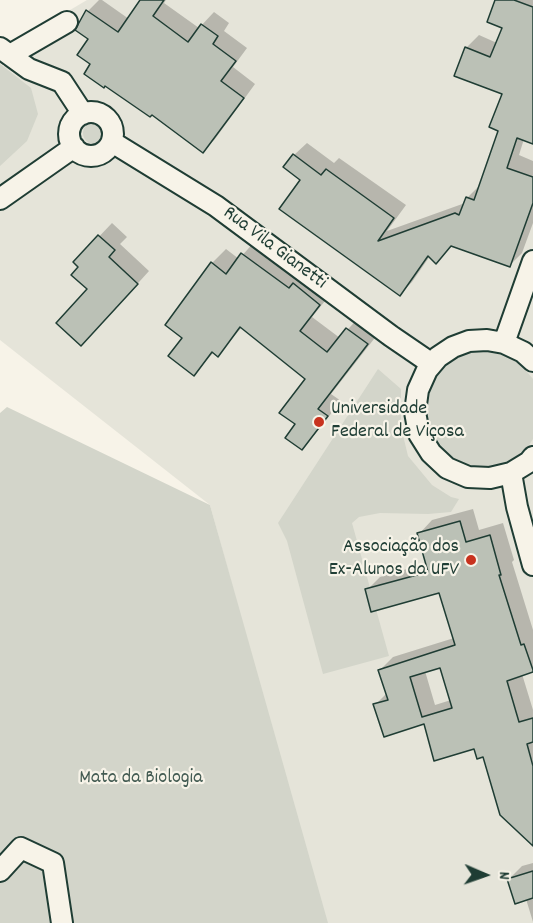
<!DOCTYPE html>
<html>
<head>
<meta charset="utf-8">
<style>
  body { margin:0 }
  #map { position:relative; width:533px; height:923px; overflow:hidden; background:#f7f3e8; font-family:Dekko,sans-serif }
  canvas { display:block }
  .north { position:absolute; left:455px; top:845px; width:60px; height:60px; -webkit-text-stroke:4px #f7f3e8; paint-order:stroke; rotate:92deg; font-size:16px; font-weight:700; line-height:24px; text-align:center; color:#1f3d34 }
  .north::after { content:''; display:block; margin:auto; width:21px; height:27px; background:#1f3d34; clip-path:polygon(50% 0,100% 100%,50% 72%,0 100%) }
</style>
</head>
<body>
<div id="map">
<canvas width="533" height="923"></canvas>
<div class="north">N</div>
</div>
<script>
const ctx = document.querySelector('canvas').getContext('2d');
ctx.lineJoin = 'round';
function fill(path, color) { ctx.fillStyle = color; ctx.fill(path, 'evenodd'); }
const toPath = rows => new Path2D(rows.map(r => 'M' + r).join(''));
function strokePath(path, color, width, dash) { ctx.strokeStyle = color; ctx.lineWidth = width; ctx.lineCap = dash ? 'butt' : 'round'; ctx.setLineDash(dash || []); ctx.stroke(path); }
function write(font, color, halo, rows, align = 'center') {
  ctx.font = font + ' Dekko,sans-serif'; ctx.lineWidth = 4.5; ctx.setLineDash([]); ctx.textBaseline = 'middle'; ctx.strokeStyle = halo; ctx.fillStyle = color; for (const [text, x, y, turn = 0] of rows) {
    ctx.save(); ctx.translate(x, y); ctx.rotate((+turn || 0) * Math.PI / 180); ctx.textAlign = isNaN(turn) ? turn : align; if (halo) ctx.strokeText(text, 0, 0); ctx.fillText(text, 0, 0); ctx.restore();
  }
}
const built = toPath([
  [87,0,533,0,533,923,325,923,210,505,0,340,0,44,6,48]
]);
const green = toPath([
  [0,64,31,88,38,114,27,141,0,166],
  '83 133a11 11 0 1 1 22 0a11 11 0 1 1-22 0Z',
  [488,350,506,355,521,365,533,379,533,439,527,448,512,460,495,467,477,468,459,464,443,454,432,439,425,422,424,404,429,386,438,370,452,359,470,352],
  [378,369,401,389,401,427,408,456,432,485,451,497,459,499,451,512,428,514,380,513,359,517,352,523,389,656,323,674,287,541,278,523],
  [7,407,210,505,328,923,0,923,0,413]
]);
const shadow = toPath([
  [99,0,102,0,129,19,142,0,166,0,164,3,199,28,214,12,229,23,224,31,247,48,233,67,255,84,215,139,203,151,152,113,106,84,92,64,90,39,77,30,88,11],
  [496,0,533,0,533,143,524,139,519,155,533,161,533,223,522,253,509,266,452,245,436,261,430,256,412,282,400,294,303,180,294,155,307,143,334,163,339,158,406,205,387,231,465,203,467,198,479,186,500,130,504,94,466,48,479,35,497,43,504,27],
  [112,223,127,237,120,244,149,271,94,332,89,289,80,266,75,262],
  [256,240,333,291,312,317,340,338,361,315,381,330,331,394,341,401,315,434,301,448,297,424,307,379,242,327,218,355,214,352,194,374,184,337,212,263,226,249,239,259],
  [473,509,479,530,503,523,514,560,512,562,533,630,533,671,522,674,533,710,533,843,484,755,475,747,425,722,375,705,387,693,380,670,393,657,454,638,440,591,367,590,380,577,427,563,419,534,432,520],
  [441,666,451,700,435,705,425,671],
  [533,863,533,922,526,899,509,879,522,866]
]);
const building = toPath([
  [140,0,164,0,153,16,188,42,201,24,218,36,213,44,236,61,221,81,244,98,203,153,152,115,150,117,105,86,104,88,84,74,90,64,77,55,88,39,75,30,86,10,118,32,140,0],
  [495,0,514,0,533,7,533,144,517,138,507,168,533,177,533,203,510,267,451,246,436,264,428,256,400,296,279,209,300,180,283,167,293,154,321,175,326,169,394,218,378,241,455,213,459,215,466,197,474,200,498,131,489,127,502,94,454,76,465,47,490,57,502,28,487,22,495,0],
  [98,235,115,250,109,257,138,284,81,346,56,323,87,289,71,275,78,267,73,262,98,235],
  [241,253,289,288,293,283,320,305,300,331,327,352,346,328,368,344,318,409,328,416,302,450,285,438,295,424,279,413,305,379,240,327,218,357,212,352,194,376,168,356,182,338,165,325,211,262,226,274,241,253],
  [460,521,466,542,490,535,501,575,499,575,521,645,524,644,533,670,533,672,507,681,519,722,533,718,533,742,527,744,533,766,533,846,500,815,483,757,477,759,474,749,434,761,424,724,384,737,373,704,388,700,378,670,455,645,439,593,371,612,365,589,428,572,417,533,460,521],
  [440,668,452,708,422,717,410,677,440,668],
  [533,871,533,898,515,904,507,879,533,871]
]);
const minor = toPath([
  [0,48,29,69,62,82,83,114],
  [10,55,67,22],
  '69 134a22 22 0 1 1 44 0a22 22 0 1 1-44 0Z',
  [112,142,216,206,391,336,432,364],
  [0,199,74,147],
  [504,343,533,261],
  [533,361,523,352,504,343,487,340,469,341,453,347,438,357,427,370,418,390,415,412,419,434,431,453,447,468,468,477,490,478,511,473,529,462,533,457],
  [511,473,517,507,533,565],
  [0,871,21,848,53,863,62,923]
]);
const markers = [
  [319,422,6,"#c8321e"],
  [471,560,6,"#c8321e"]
];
const streetNames = [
  ["Rua Vila Gianetti",274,249,37]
];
const poiNames = [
  ["Universidade",331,410],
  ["Federal de Viçosa",331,433],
  ["Associação dos",459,548,"right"],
  ["Ex-Alunos da UFV",459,571,"right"]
];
const parkNames = [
  ["Mata da Biologia",141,779]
];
fill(built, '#e5e4d9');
fill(green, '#d3d5ca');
fill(shadow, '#0003');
fill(building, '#bbc1b6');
strokePath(building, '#1f3d34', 1.5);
strokePath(minor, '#1f3d34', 24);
strokePath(minor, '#f7f3e8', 20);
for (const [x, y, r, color] of markers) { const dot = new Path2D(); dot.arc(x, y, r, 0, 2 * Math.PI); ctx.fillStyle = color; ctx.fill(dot); strokePath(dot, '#f7f3e8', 2); }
write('20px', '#1f3d34', '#f7f3e8', streetNames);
write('20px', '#1f3d34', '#f7f3e8', poiNames, 'left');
write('20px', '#435b52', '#f7f3e8', parkNames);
</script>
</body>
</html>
